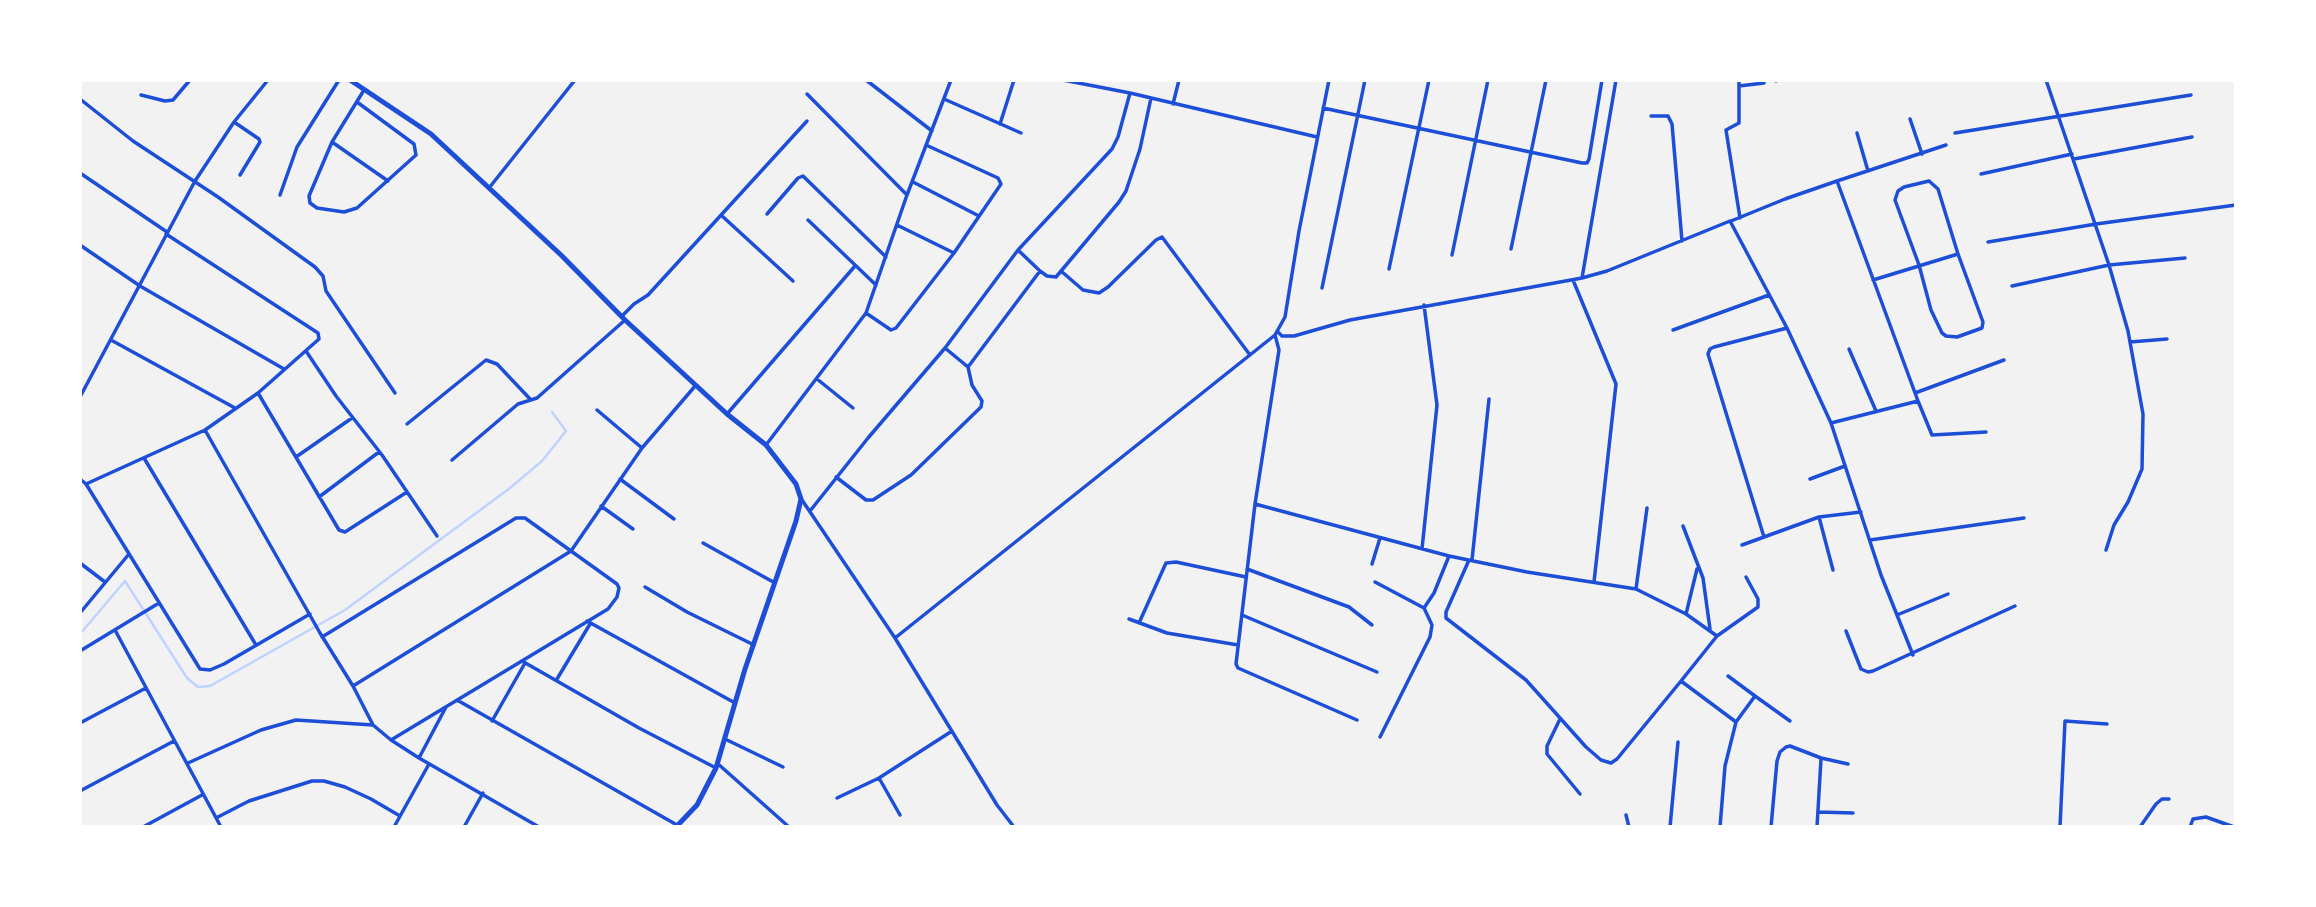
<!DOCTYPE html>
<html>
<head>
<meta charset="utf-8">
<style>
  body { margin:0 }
  #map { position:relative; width:2316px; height:907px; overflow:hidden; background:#f2f2f2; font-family:"Archivo Narrow",sans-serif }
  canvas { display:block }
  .frame { position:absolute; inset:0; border:82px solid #fff; pointer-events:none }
</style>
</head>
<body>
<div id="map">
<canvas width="2316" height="907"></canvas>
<div class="frame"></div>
</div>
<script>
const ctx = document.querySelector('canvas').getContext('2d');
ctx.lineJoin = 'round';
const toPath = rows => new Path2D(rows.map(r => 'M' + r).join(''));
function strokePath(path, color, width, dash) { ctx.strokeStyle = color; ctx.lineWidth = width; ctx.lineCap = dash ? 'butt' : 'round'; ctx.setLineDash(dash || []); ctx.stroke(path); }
const stream = toPath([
  [80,634,125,581,187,678,198,687,210,686,345,610,510,488,542,461,566,431,552,412]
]);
const minor = toPath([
  [866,80,932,131],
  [1063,80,1130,93,1317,137],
  [1739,80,1739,123,1726,130,1740,218],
  [2046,80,2109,265,2128,331,2143,414,2142,469,2128,502,2114,525,2106,550],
  [1776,81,1776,80],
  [1739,86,1764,83,1764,80],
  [807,94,907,195],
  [141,95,165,101,173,100,190,80],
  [80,99,133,141,218,197,315,267,323,276,326,291,395,393],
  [944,99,1021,133],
  [357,102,414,144,416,155,357,208,344,212,317,208,310,203,309,196,332,142,364,90],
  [1173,104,1179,80],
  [1323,108,1582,163,1587,163,1589,159,1602,80],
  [1651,116,1668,116,1672,124,1682,241],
  [1910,119,1922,154],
  [234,122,259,139,260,142,240,175],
  [1000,124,1014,80],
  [1857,133,1868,171],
  [1955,133,2191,95],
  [332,142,388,181],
  [2074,159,2192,137],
  [80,173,167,232],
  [1981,174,2072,154],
  [1837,181,1946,145],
  [1929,181,1938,189,1958,254,1983,322,1982,328,1957,337,1946,336,1942,333,1931,310,1919,265,1895,200,1898,191,1904,187,1929,181],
  [913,182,979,216],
  [489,188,575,80],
  [280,195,297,147,339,80],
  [767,214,798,178,803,176,886,257],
  [721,215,793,281],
  [808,220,876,285],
  [1731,221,1785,199,1837,181,1918,401,1831,423],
  [897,225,954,253],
  [1988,242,2096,224,2236,205],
  [80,245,140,286,284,369],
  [1511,249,1546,80],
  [1018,250,1040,271,1047,276,1056,277,1119,202,1126,191,1140,149,1151,98],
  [1452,255,1488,80],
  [1389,269,1429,80],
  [1061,271,1083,290,1099,293,1108,287,1156,240,1162,237,1250,355],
  [1582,278,1616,80],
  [1573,280,1616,384,1594,582],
  [1873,280,1958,254],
  [2012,286,2109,265,2185,258],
  [1322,288,1365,80],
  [866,313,891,330,896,328,954,253,1001,184,998,178,926,145],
  [622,316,634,304,648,295,807,121],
  [1673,330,1769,295],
  [1277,331,1282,336,1294,336,1350,320,1582,278,1607,271,1730,221,1787,328,1831,423,1881,575,1913,655],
  [1275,335,1279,350,1255,504,1236,664,1238,668,1357,720],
  [111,340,235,408],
  [2130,342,2167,339],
  [945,348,968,367],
  [1849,349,1876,411],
  [306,351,336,396,382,455,437,536],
  [817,379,853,408],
  [258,393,339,530,345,532,407,492],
  [1915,393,2004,360],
  [80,397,195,181,234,122,268,80],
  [1918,401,1932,435,1986,432],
  [597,410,642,448],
  [727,414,855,266],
  [407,424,486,360,497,364,531,400],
  [205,430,320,633,353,686,373,725],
  [766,445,866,313,907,195,951,80],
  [296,457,352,418],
  [144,458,256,645],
  [452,460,518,404,537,398,625,320],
  [836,477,866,500,873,500,911,475,981,407,982,401,972,385,968,367,1040,271],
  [80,479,86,484,200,669,210,670,224,664,310,614],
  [620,479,674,519],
  [1810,479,1845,466],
  [86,484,205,430,258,393,319,339,318,333,166,234],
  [319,497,379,452],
  [802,500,895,638,997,805,1014,827],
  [1255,504,1449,556,1527,572,1636,589,1686,614,1717,636,1758,607,1758,599,1746,577],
  [601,506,633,529],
  [810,511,868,438,945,348,1018,250,1112,149,1118,137,1130,93],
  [1819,517,1833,570],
  [1683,526,1703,578,1710,629],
  [1764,537,1708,354,1710,349,1714,347,1787,328],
  [1870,540,2024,518],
  [703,543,775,583],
  [1742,545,1819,517,1861,512],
  [1422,549,1437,405,1424,305],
  [1469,560,1446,612,1446,618,1526,680,1586,747,1601,760,1611,763,1617,759,1681,681,1736,722,1725,766,1720,827],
  [1472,560,1489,399],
  [80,563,105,582],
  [1372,564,1380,538],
  [1247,569,1349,607,1372,625],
  [1375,582,1424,608,1434,593,1449,556],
  [645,587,687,612,754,645],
  [1636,589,1647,508],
  [80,613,129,554],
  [1686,614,1697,569],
  [1242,615,1377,672],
  [1897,615,1948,594],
  [1129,619,1167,633,1238,645],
  [587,621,735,703],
  [1139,623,1166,563,1176,562,1246,577],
  [115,630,221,827],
  [1846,631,1861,669,1868,672,1873,671,2015,606],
  [322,637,516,518,525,518,617,584,619,588,617,597,608,609,391,740],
  [895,638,1275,335,1285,317,1299,231,1329,80],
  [80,651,159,603],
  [522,661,639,728,716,768],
  [1728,676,1755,696,1736,722],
  [557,679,590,624],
  [1681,681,1717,636],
  [353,686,571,551,642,448,696,385],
  [1755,696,1790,721],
  [457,700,677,825],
  [1560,719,1547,746,1547,754,1580,794],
  [492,721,525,663],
  [80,723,146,688],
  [1380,737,1430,637,1432,625,1424,608],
  [725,739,783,767],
  [419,758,446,707],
  [188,763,261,730,296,720,373,725,391,740,419,758,539,827],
  [717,763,789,827],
  [879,778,900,815],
  [80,791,174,741],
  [837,798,879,778,952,731],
  [1818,812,1853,813],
  [1626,815,1629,827],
  [216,818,249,801,312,781,324,781,345,787,371,799,400,816],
  [143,827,202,795],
  [394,827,429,764],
  [464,827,483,793],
  [1670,827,1678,742],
  [1771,827,1777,761,1780,752,1786,747,1790,746,1821,758,1848,764],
  [1817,827,1821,759],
  [2060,827,2065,721,2107,724],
  [2140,827,2156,804,2162,799,2169,799],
  [2190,827,2193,819,2206,817,2234,827]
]);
const tertiary = toPath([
  [350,80,431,134,561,255,625,320,727,414,766,445,796,484,801,499,796,521,745,669,716,768,697,805,676,827]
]);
strokePath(stream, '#bfd3fe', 2.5);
strokePath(minor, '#1d4ed8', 3.5);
strokePath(tertiary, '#1d4ed8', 5);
</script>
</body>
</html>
